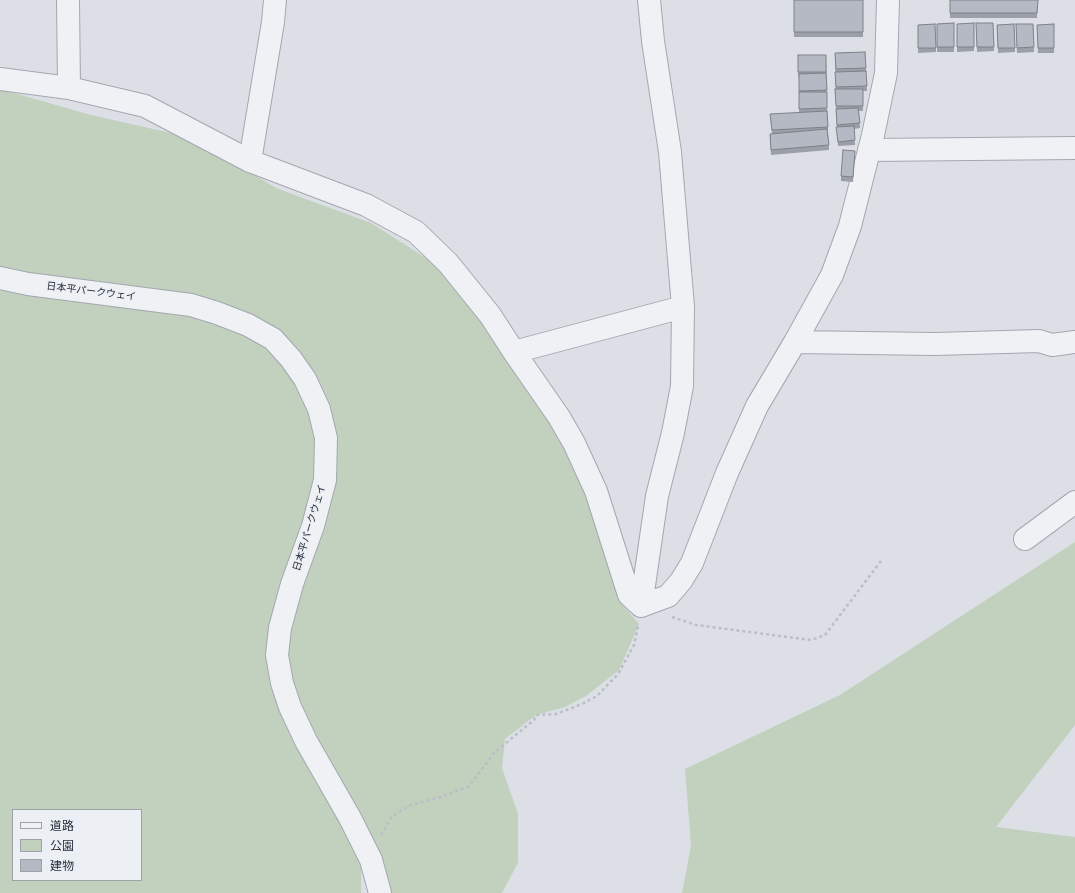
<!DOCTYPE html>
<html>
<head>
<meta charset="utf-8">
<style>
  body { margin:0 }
  #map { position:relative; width:1075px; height:893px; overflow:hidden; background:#dce0e6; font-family:Poppins,"Noto Sans JP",sans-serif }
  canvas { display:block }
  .legend { position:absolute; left:12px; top:809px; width:130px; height:72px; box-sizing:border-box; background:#eceff4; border:1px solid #9da2aa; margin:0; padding:5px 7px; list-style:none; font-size:12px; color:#262e3c }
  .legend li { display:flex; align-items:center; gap:8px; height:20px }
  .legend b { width:20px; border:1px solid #9da2aa }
</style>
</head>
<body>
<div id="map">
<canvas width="1075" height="893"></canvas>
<ul class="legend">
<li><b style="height:5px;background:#eff1f5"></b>道路</li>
<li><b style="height:11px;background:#c2d0be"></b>公園</li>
<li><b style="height:11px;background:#b4b9c3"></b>建物</li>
</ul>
</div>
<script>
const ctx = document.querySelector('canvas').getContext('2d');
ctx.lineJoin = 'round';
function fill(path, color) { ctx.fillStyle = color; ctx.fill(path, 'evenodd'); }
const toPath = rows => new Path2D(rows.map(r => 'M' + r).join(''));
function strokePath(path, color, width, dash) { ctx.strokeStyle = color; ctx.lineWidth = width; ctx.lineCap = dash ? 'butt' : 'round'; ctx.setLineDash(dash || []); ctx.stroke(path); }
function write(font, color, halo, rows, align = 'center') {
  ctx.font = font + ' Poppins,"Noto Sans JP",sans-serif'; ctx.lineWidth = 3; ctx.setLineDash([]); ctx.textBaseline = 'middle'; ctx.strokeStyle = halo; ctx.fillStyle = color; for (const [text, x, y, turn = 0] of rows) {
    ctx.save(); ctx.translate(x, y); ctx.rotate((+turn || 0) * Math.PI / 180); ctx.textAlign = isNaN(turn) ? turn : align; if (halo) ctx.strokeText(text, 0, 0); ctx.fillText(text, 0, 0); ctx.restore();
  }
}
const green = toPath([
  [0,89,91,115,193,138,276,188,371,223,445,270,485,326,557,433,597,505,618,576,619,601,639,624,619,670,586,696,565,707,536,715,505,739,502,768,518,814,518,863,502,893,390,893,361,818,361,893,0,893],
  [13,810,141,810,141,880,13,880],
  [1075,542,1075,725,996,827,1075,837,1075,893,682,893,691,846,685,769,840,695]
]);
const path = toPath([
  [672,617,696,625,811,640,825,635,881,561],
  [381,835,392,816,411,805,441,797,469,786,495,752,534,720,536,715,556,714,582,704,597,696,618,674,634,645,638,626]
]);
const minor = toPath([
  [68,0,69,88],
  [649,0,653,41,670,152,683,307,682,386,673,433,657,496,641,606,629,595,596,491,574,443,559,417,514,352,683,307],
  [0,79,69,88,145,106,250,161,366,205,416,232,448,263,490,315,514,352],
  [869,150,1075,148],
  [250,161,273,22,275,0],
  [0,278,28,284,191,305,217,313,248,325,273,339,291,359,305,379,319,409,326,438,325,480,313,526,292,584,280,628,277,655,282,683,290,707,306,741,350,818,371,860,380,893],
  [795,342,935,344,1039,341,1052,345,1075,342],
  [1025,539,1075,502],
  [641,606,668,596,681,581,692,563,727,473,757,406,795,342,832,275,850,226,873,135,886,73,888,0]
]);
const wall = toPath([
  [794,0,863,0,863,37,794,37],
  [950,0,1038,0,1037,18,950,18],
  [954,23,954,52,937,52,937,24],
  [974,23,974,51,957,52,957,24],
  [976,23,993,23,994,51,977,52],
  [935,24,936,52,918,53,918,25],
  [1014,24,1015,52,998,53,997,25],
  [1016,24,1033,24,1034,52,1017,53],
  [1054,24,1054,53,1038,53,1037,25],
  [865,52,867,91,863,91,863,111,859,111,860,128,854,129,855,145,838,146,836,114,835,53],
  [798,55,826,55,827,90,827,111,828,127,828,132,829,150,771,155,770,139,770,134,772,134,770,114,799,113,799,77,798,77],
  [855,156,853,182,841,181,841,176]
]);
const building = toPath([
  [794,0,863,0,863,32,794,32,794,0],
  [950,0,1038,0,1037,13,950,13,950,0],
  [954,23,954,47,937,47,937,24,954,23],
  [974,23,974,47,957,47,957,24,974,23],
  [976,23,993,23,994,47,977,47,976,23],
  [935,24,936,48,918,48,918,25,935,24],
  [1014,24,1015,48,998,48,997,25,1014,24],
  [1016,24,1033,24,1034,47,1017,48,1016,24],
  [1054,24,1054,48,1038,48,1037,25,1054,24],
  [865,52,866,68,836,69,835,53,865,52],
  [798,55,826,55,826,72,798,72,798,55],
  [866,71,867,86,836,87,835,72,866,71],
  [826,73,827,90,799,91,799,74,826,73],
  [835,89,863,89,863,106,836,106,835,89],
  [799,92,827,92,827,108,799,109,799,92],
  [858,108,860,123,837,125,836,109,858,108],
  [827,111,828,127,772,130,770,114,827,111],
  [854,126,855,140,838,142,836,127,854,126],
  [827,129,829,145,771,150,770,134,827,129],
  [843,150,855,151,853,177,841,176,843,150]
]);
const streetNames = [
  ["日本平パークウェイ",91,292,7],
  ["日本平パークウェイ",310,528,-73]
];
fill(green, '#c2d0be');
strokePath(minor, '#a2a7b0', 24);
strokePath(path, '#bbbec5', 2.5, [3, 3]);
strokePath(minor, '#eff1f5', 22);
fill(wall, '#9b9fa8');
fill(building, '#b4b9c3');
strokePath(building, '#7e8288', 1);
write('10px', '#262e3c', '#eceff4', streetNames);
</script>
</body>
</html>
